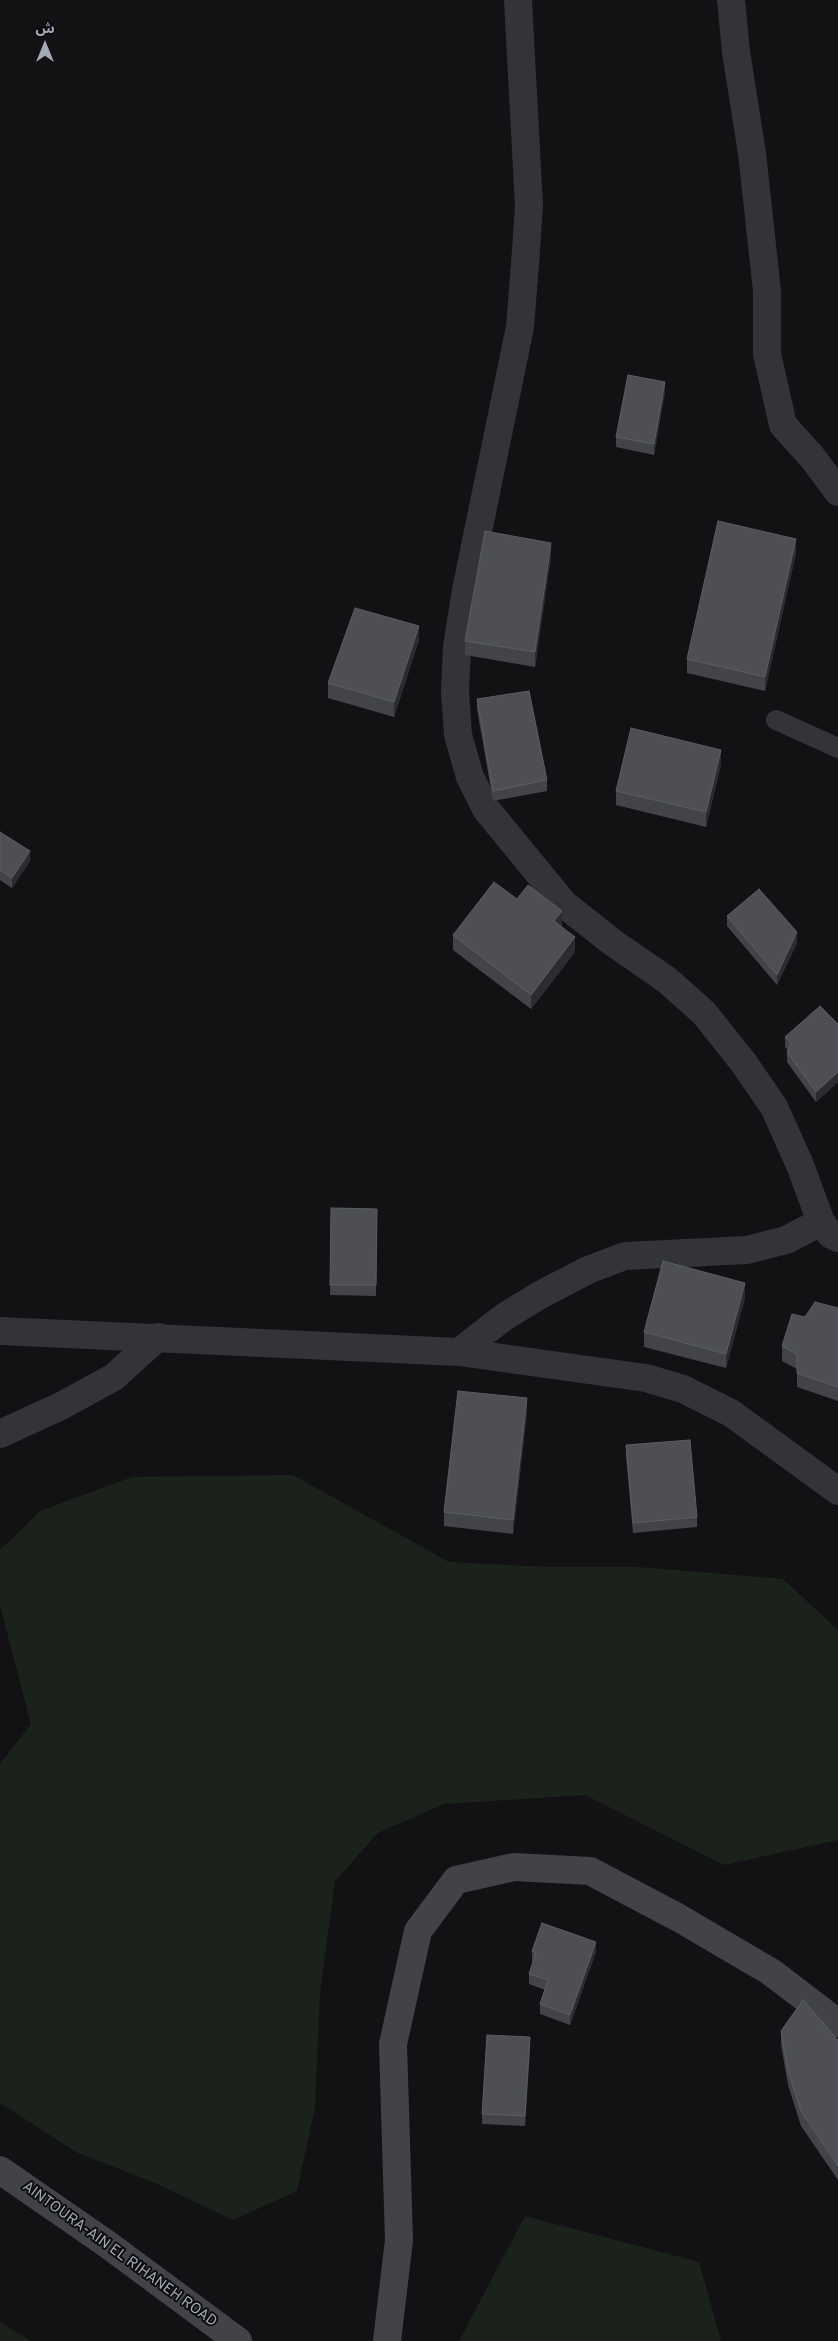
<!DOCTYPE html>
<html>
<head>
<meta charset="utf-8">
<style>
  body { margin:0 }
  #map { position:relative; width:838px; height:2341px; overflow:hidden; background:#121214; font-family:Overpass,"Noto Sans Arabic",sans-serif }
  canvas { display:block }
  .north { position:absolute; left:20px; top:20px; width:50px; height:50px; -webkit-text-stroke:4px #0d0d0f; paint-order:stroke; rotate:0deg; font-size:14px; font-weight:700; line-height:20px; text-align:center; color:#a3a8b5 }
  .north::after { content:''; display:block; margin:auto; width:18px; height:22px; background:#a3a8b5; clip-path:polygon(50% 0,100% 100%,50% 72%,0 100%) }
</style>
</head>
<body>
<div id="map">
<canvas width="838" height="2341"></canvas>
<div class="north">ش</div>
</div>
<script>
const ctx = document.querySelector('canvas').getContext('2d');
ctx.lineJoin = 'round';
function fill(path, color) { ctx.fillStyle = color; ctx.fill(path, 'evenodd'); }
const toPath = rows => new Path2D(rows.map(r => 'M' + r).join(''));
function strokePath(path, color, width, dash) { ctx.strokeStyle = color; ctx.lineWidth = width; ctx.lineCap = dash ? 'butt' : 'round'; ctx.setLineDash(dash || []); ctx.stroke(path); }
function write(font, color, halo, rows, align = 'center') {
  ctx.font = font + ' Overpass,sans-serif'; ctx.lineWidth = 4; ctx.setLineDash([]); ctx.textBaseline = 'middle'; ctx.strokeStyle = halo; ctx.fillStyle = color; for (const [text, x, y, turn = 0] of rows) {
    ctx.save(); ctx.translate(x, y); ctx.rotate((+turn || 0) * Math.PI / 180); ctx.textAlign = isNaN(turn) ? turn : align; if (halo) ctx.strokeText(text, 0, 0); ctx.fillText(text, 0, 0); ctx.restore();
  }
}
const green = toPath([
  [293,1475,449,1562,550,1567,638,1567,783,1579,838,1630,838,1840,724,1865,585,1795,444,1804,378,1833,335,1881,320,1993,315,2107,297,2191,233,2220,157,2184,76,2152,0,2103,0,1764,31,1724,0,1606,0,1550,40,1511,132,1477],
  [525,2216,699,2262,721,2341,459,2341],
  [0,2322,30,2341,0,2341]
]);
const lane = toPath([
  [776,720,838,748]
]);
const street = toPath([
  [518,0,529,206,525,264,520,327,466,590,457,647,455,691,458,735,470,777,486,809,564,904,612,942,667,980,704,1013,743,1062,774,1107,800,1165,821,1222,831,1235,838,1238],
  [731,0,736,52,752,153,767,291,767,354,783,425,812,457,838,492],
  [0,1331,459,1352,646,1378,683,1389,731,1413,838,1491],
  [459,1352,504,1317,540,1295,588,1270,625,1256,747,1250,786,1240,821,1222],
  [0,1434,61,1406,114,1377,158,1337]
]);
const secondary = toPath([
  [0,2170,107,2244,238,2341],
  [387,2341,399,2240,393,2044,418,1931,456,1880,514,1867,590,1871,679,1918,771,1972,838,2023]
]);
const wall = toPath([
  [665,392,654,455,616,447,616,437],
  [796,553,765,691,687,673,687,659],
  [551,557,535,667,465,655,465,641],
  [419,640,394,717,328,698,328,683],
  [477,699,547,780,547,791,493,801,477,709],
  [721,764,706,827,616,805,616,791],
  [0,832,30,861,12,888,0,880],
  [517,899,562,926,561,927,575,952,531,1009,453,950,453,935],
  [727,916,797,943,777,985,727,926],
  [838,1024,838,1082,816,1102,787,1062,787,1052,788,1050,785,1047,785,1037],
  [331,1208,377,1209,376,1296,330,1295],
  [745,1298,726,1368,644,1347,644,1332],
  [838,1308,838,1401,797,1387,797,1369,782,1361,782,1346,805,1317],
  [527,1413,513,1534,444,1526,444,1512],
  [626,1445,697,1517,697,1527,633,1533,626,1455],
  [532,1951,596,1952,570,2025,540,2014,540,2004,545,1990,529,1984,529,1974,533,1962,532,1961],
  [781,2031,838,2040,838,2180,801,2126,788,2085,781,2045],
  [530,2048,525,2126,482,2124,482,2114]
]);
const shadedWall = toPath([
  [665,382,665,392,654,455,654,444],
  [796,539,796,553,765,691,765,677],
  [551,543,551,557,535,667,535,652],
  [419,626,419,640,394,717,394,702],
  [721,750,721,764,706,827,706,812],
  [30,851,30,861,12,888,12,878],
  [562,911,562,926,554,936,554,921],
  [797,932,797,943,777,985,777,975],
  [575,937,575,952,531,1009,531,995],
  [838,1072,838,1082,816,1102,816,1092],
  [745,1283,745,1298,726,1368,726,1354],
  [527,1398,527,1413,513,1534,513,1520],
  [596,1942,596,1952,570,2025,570,2015],
  [530,2037,530,2048,525,2126,525,2116]
]);
const building = toPath([
  [628,375,665,382,654,444,616,437,628,375],
  [718,521,796,539,765,677,687,659,718,521],
  [485,531,551,543,535,652,465,641,485,531],
  [355,608,419,626,394,702,328,683,355,608],
  [529,691,547,780,493,791,477,699,529,691],
  [631,728,721,750,706,812,616,791,631,728],
  [0,832,30,851,12,878,0,870,0,832],
  [494,882,517,899,528,885,562,911,554,921,575,937,531,995,453,935,494,882],
  [759,889,797,932,777,975,727,916,759,889],
  [820,1006,838,1024,838,1072,816,1092,787,1052,791,1043,785,1037,820,1006],
  [331,1208,377,1209,376,1285,330,1285,331,1208],
  [663,1261,745,1283,726,1354,644,1332,663,1261],
  [815,1302,838,1308,838,1387,797,1373,797,1354,782,1346,792,1314,805,1317,815,1302],
  [458,1391,527,1398,513,1520,444,1512,458,1391],
  [690,1440,697,1517,633,1523,626,1445,690,1440],
  [542,1923,596,1942,570,2015,540,2004,548,1980,529,1974,536,1953,532,1951,542,1923],
  [803,2000,838,2040,838,2166,801,2111,788,2071,781,2031,803,2000],
  [487,2035,530,2037,525,2116,482,2114,487,2035]
]);
const streetNames = [
  ["AINTOURA-AIN EL RIHANEH ROAD",119,2255,36]
];
fill(green, '#1a221b');
strokePath(lane, '#333439', 20);
strokePath(street, '#333439', 28);
strokePath(secondary, '#414349', 28);
fill(wall, '#434449');
fill(shadedWall, '#2b2c2f');
fill(building, '#4e4f55');
strokePath(building, '#5b5d64', 1);
write('15px', '#a3a8b5', '#0d0d0f', streetNames);
</script>
</body>
</html>
